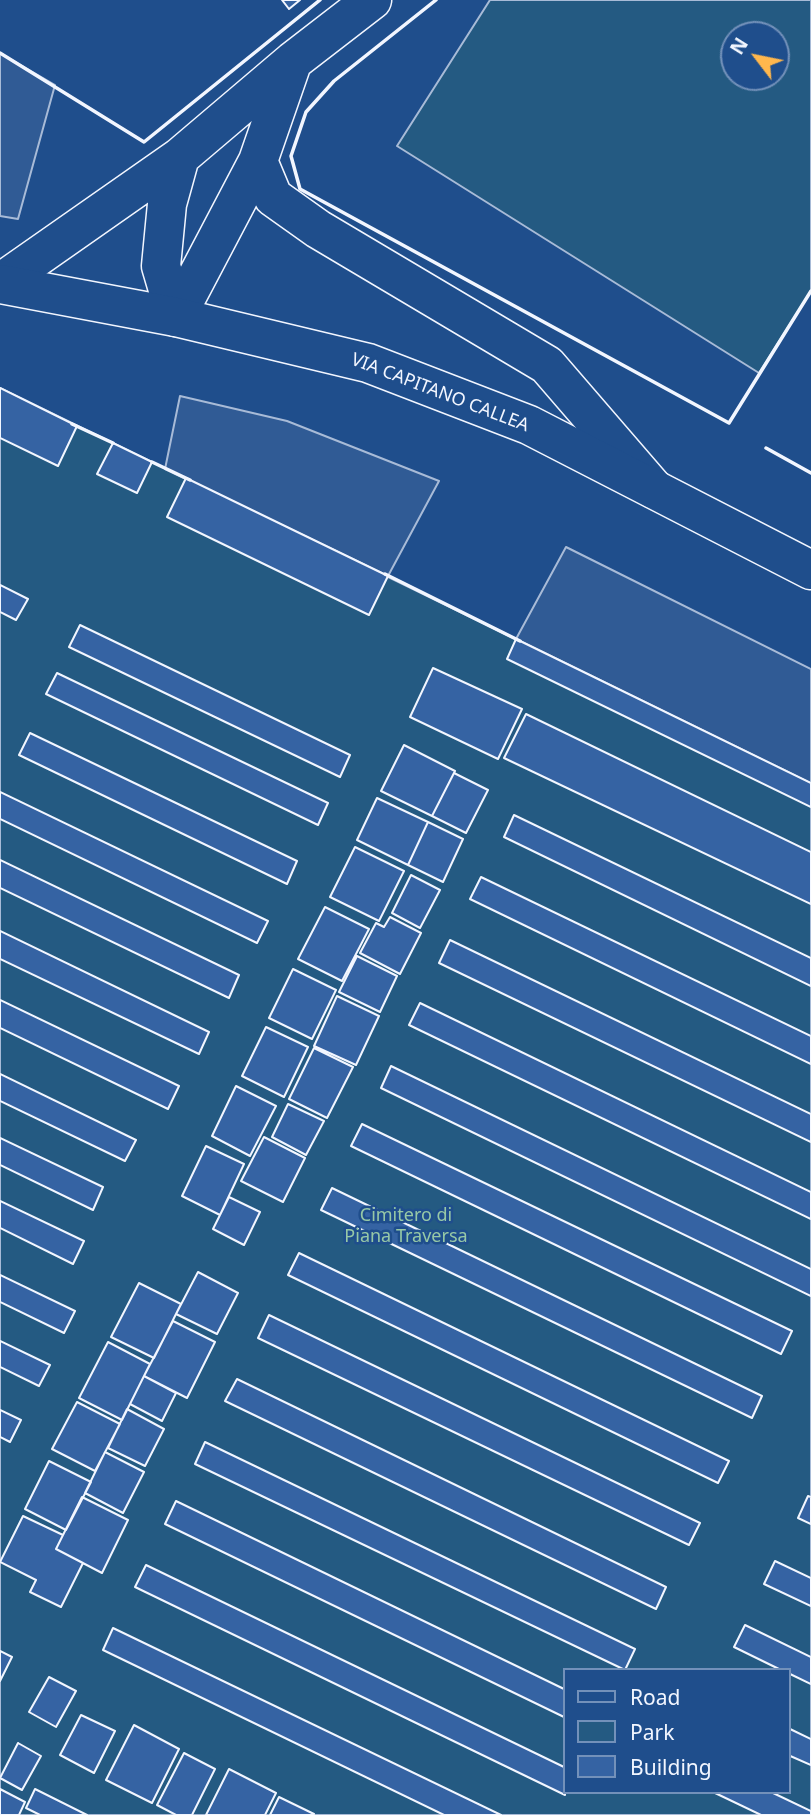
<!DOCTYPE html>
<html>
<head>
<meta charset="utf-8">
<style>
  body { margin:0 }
  #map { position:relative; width:811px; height:1815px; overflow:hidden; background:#1f4e8c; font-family:"Noto Sans",sans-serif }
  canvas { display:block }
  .legend { position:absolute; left:563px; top:1668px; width:228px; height:126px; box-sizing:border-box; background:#1f4e8c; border:2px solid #7391ba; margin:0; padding:9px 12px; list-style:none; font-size:21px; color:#f2f6ff }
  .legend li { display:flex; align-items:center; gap:14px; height:35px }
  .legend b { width:35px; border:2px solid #7391ba }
  .north { position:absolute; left:720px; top:21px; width:70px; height:70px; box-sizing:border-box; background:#1f4e8c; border:2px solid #7391ba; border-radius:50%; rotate:302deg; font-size:19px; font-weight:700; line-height:28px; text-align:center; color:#f2f6ff }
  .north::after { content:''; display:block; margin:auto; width:24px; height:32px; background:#ffb74d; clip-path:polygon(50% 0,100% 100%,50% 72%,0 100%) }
</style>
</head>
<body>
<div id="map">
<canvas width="811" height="1815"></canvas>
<ul class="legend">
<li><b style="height:9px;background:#1f4e8c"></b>Road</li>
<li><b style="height:19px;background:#245a82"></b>Park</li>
<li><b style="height:19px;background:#3563a3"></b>Building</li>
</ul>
<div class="north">N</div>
</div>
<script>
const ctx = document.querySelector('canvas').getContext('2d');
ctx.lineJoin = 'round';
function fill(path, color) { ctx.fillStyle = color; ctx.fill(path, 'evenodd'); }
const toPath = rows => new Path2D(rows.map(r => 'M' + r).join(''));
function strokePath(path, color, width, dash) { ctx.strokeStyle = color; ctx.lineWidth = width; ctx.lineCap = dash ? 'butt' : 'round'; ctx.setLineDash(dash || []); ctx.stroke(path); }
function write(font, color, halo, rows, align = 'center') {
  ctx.font = font + ' "Noto Sans",sans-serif'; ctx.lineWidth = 5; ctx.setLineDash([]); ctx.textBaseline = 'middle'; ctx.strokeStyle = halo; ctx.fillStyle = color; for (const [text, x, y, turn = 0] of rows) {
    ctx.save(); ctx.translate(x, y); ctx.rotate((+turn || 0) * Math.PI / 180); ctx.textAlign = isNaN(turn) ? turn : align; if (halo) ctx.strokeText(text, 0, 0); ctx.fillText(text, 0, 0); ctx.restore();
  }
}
const green = toPath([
  [490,0,811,0,811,291,759,373,397,146,490,0],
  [734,35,776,35,776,77,734,77,734,35],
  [0,388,811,783,811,1815,0,1815,0,388],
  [564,1670,788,1670,788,1792,564,1792,564,1670]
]);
const parking = toPath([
  [0,53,55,85,18,219,0,216,0,53],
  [180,396,287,421,439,481,388,576,165,469,180,396],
  [566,547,811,669,811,783,516,639,566,547]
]);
const building = toPath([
  [282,0,300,0,289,9,282,0],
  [0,388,77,426,58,466,0,438,0,388],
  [113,443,152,462,137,493,97,474,113,443],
  [186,478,388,576,369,615,167,517,186,478],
  [0,585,28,599,16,620,0,612,0,585],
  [80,625,350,755,340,777,69,647,80,625],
  [516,639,811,783,811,807,507,659,516,639],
  [433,668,522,709,498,759,410,717,433,668],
  [57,673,328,803,318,825,46,694,57,673],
  [526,714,811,852,811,904,504,758,526,714],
  [30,733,297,861,287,884,19,755,30,733],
  [404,745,455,771,432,816,381,791,404,745],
  [454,773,488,790,466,833,432,816,454,773],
  [0,792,268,921,257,943,0,819,0,792],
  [377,798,428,822,408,865,357,840,377,798],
  [514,815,811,958,811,986,504,837,514,815],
  [428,822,463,839,443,882,408,865,428,822],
  [355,847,404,871,379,921,330,897,355,847],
  [0,860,239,975,229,998,0,888,0,860],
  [411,875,440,890,420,928,392,913,411,875],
  [481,877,811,1036,811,1064,470,899,481,877],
  [325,907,369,929,342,981,298,959,325,907],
  [390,917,421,933,400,974,360,953,376,923,384,927,390,917],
  [0,931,209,1032,199,1054,0,959,0,931],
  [450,940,811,1114,811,1142,439,963,450,940],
  [357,956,397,976,380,1012,339,992,357,956],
  [293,969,336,990,312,1039,269,1018,293,969],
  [337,996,379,1016,356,1065,314,1046,337,996],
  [0,1000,179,1086,168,1109,0,1028,0,1000],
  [420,1003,811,1192,811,1219,409,1025,420,1003],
  [266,1027,308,1047,284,1097,242,1076,266,1027],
  [314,1048,353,1067,327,1118,289,1099,314,1048],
  [391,1066,811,1269,811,1296,381,1088,391,1066],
  [0,1074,136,1140,125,1161,0,1101,0,1074],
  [236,1086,276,1106,250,1156,212,1136,236,1086],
  [288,1104,324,1121,306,1155,272,1137,288,1104],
  [362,1124,792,1331,781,1354,351,1146,362,1124],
  [264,1137,305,1158,283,1202,241,1181,264,1137],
  [0,1138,103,1187,93,1210,0,1165,0,1138],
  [206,1146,244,1164,220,1215,182,1196,206,1146],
  [332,1188,762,1396,752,1418,321,1210,332,1188],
  [229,1197,260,1212,244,1245,213,1229,229,1197],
  [0,1201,84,1241,73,1264,0,1228,0,1201],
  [299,1253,729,1461,718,1483,288,1275,299,1253],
  [198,1272,238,1293,217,1334,176,1314,198,1272],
  [0,1275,75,1311,64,1333,0,1302,0,1275],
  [139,1283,181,1304,154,1358,111,1337,139,1283],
  [269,1315,700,1523,689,1545,258,1338,269,1315],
  [173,1321,215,1342,187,1398,144,1376,173,1321],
  [0,1341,50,1365,39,1386,0,1367,0,1341],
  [108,1342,150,1364,122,1420,79,1398,108,1342],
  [144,1376,176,1393,162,1421,130,1404,144,1376],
  [237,1379,666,1587,656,1609,225,1401,237,1379],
  [77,1402,120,1424,95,1471,52,1449,77,1402],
  [127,1409,164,1429,145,1466,108,1448,127,1409],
  [0,1410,21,1420,10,1442,0,1437,0,1410],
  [205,1442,635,1649,625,1670,195,1464,205,1442],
  [105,1452,144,1472,123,1513,85,1493,105,1452],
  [49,1461,91,1482,66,1530,25,1509,49,1461],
  [808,1496,811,1497,811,1524,798,1518,808,1496],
  [82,1497,128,1520,102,1573,56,1549,82,1497],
  [176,1501,564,1689,564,1717,165,1524,176,1501],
  [23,1516,63,1535,56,1549,83,1563,61,1607,30,1592,36,1580,0,1562,23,1516],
  [775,1561,811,1578,811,1606,764,1584,775,1561],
  [146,1565,564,1767,565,1795,135,1587,146,1565],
  [745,1625,811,1657,811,1684,788,1673,788,1670,781,1670,734,1647,745,1625],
  [113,1628,501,1815,444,1815,103,1650,113,1628],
  [0,1651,12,1657,0,1681,0,1651],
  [49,1677,76,1691,56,1727,29,1712,49,1677],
  [81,1715,115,1731,94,1773,60,1755,81,1715],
  [134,1725,179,1749,152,1803,106,1780,134,1725],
  [788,1728,811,1739,811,1765,788,1755,788,1728],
  [18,1743,41,1756,22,1790,0,1778,18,1743],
  [184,1753,215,1769,192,1815,176,1815,157,1805,184,1753],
  [229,1769,276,1793,265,1815,206,1815,229,1769],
  [0,1789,25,1802,19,1815,0,1815,0,1789],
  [35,1789,87,1815,40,1815,26,1808,35,1789],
  [713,1792,771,1792,811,1811,811,1815,761,1815,713,1792],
  [279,1797,314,1814,313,1815,270,1815,279,1797]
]);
const minor = toPath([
  [258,161,273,197,318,229,547,365,654,489],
  [0,283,180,157,293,61,372,0],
  [176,317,258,161,292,63],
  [176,317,161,266,167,204,180,157]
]);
const major = toPath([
  [0,284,176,317,368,363,529,425,811,570]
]);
const wall = toPath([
  [436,0,334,81,306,112,291,156,300,189,729,423,811,291],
  [0,53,144,142,320,0],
  [72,424,113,443],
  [766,448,811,473],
  [152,462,190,480],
  [385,574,520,641]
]);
const streetNames = [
  ["VIA CAPITANO CALLEA",440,393,21]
];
const parkNames = [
  ["Cimitero di",406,1216],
  ["Piana Traversa",406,1237]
];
fill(green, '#245a82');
strokePath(green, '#a8bbd7', 2);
fill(parking, '#305b95');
strokePath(parking, '#a8bbd7', 2);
fill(building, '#3563a3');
strokePath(building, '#f2f6ff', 2);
strokePath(minor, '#f2f6ff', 41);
strokePath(major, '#f2f6ff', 41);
strokePath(minor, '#1f4e8c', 38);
strokePath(major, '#1f4e8c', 38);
strokePath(wall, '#f2f6ff', 3.5);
write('18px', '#f2f6ff', '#1f4e8c', streetNames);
write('18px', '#97c8a6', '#1f4e8c', parkNames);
</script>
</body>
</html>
